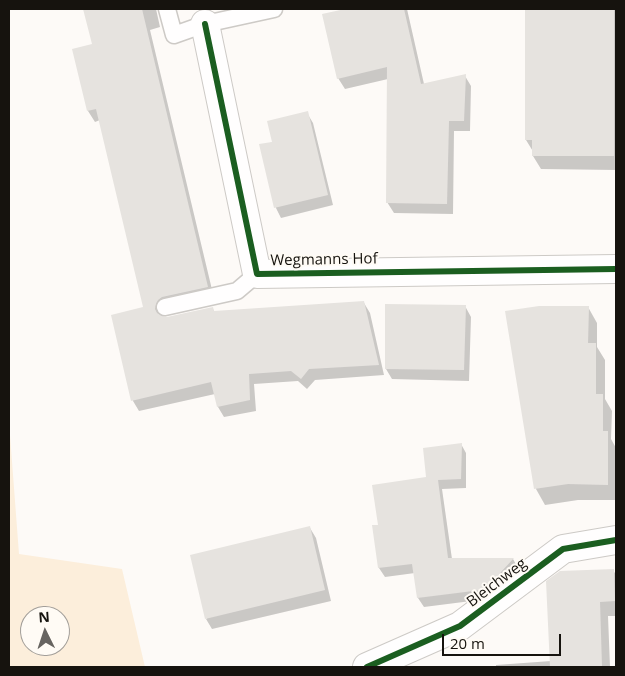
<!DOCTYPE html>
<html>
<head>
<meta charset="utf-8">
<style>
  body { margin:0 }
  #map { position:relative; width:625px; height:676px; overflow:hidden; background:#fdfaf7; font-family:"Open Sans",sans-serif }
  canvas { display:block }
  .frame { position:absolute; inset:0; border:10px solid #16130e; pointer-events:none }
  .north { position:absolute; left:20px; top:606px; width:50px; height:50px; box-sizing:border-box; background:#fffbf5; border:1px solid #a29e99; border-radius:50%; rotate:356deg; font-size:14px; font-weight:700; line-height:20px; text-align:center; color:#16130e }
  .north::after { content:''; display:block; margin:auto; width:18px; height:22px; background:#676460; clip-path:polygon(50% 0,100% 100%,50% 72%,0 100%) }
  .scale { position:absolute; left:442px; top:634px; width:119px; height:22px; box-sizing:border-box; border:2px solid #16130e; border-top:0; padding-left:6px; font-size:15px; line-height:18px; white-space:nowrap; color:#16130e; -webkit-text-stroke:4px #fffbf5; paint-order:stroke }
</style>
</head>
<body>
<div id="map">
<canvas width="625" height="676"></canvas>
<div class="frame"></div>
<div class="north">N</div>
<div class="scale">20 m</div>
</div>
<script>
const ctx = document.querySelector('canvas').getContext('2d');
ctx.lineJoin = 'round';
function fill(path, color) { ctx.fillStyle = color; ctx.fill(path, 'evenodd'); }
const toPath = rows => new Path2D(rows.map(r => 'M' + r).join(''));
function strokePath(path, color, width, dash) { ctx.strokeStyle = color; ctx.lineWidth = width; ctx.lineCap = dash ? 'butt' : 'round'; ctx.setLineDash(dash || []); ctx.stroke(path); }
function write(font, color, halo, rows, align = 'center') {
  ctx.font = font + ' "Open Sans",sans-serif'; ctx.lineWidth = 4; ctx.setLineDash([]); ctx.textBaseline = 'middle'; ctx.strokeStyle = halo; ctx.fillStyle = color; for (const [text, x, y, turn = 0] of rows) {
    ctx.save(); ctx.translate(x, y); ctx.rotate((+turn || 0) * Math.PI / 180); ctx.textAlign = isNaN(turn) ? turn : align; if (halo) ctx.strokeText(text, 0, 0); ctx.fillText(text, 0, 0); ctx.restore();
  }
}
const green = toPath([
  [9,422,19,554,122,569,145,667,9,667],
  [30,616,60,616,60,646,30,646]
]);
const shadow = toPath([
  [85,9,156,9,160,27,150,30,214,298,164,311,161,318,167,318,212,308,215,312,364,303,370,313,384,375,315,380,307,389,298,381,254,384,256,411,224,417,218,407,215,394,139,411,133,401,112,316,145,308,100,120,95,122,88,111,74,50,93,45],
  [352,9,407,9,424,84,465,76,471,86,470,131,454,131,453,214,394,213,387,202,388,79,345,89,338,78,323,15],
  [527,9,616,9,616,170,541,169,533,156,534,153,526,140],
  [307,113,313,123,333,205,281,218,276,208,261,145,274,142],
  [465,306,471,317,469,381,392,379,386,369],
  [588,307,597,323,597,347,605,360,605,399,612,411,611,439,616,448,616,500,578,500,545,505,536,489,507,312],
  [461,444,466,453,466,488,442,489,452,559,513,559,518,568,487,599,424,607,418,598,415,573,385,577,379,568,379,526],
  [310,528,316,538,331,601,212,629,206,619],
  [613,570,616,575,616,616,608,616,610,667,496,667,496,665,551,661]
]);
const building = toPath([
  [83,9,142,9,208,287,162,297,158,300,156,304,155,309,157,313,162,316,167,317,213,307,214,311,364,301,379,365,309,369,301,379,291,371,249,374,250,400,217,407,211,382,131,401,111,315,143,307,96,109,87,111,72,49,92,44],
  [345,9,404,9,421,84,466,74,464,121,449,121,447,204,386,203,387,67,337,79,322,14],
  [525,9,614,9,614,156,532,156,532,140,525,140],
  [308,111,328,195,274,208,259,144,272,142,267,121],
  [385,304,466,305,464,370,385,369],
  [539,306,589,306,588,343,596,343,596,394,603,394,603,431,608,431,608,485,568,484,534,489,505,311],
  [462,443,461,479,438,480,448,558,514,558,488,586,481,590,417,598,412,564,378,568,372,525,378,525,372,485,426,477,423,448],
  [310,526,325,590,205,619,190,555],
  [614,569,615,601,600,602,602,667,550,667,546,581,560,571]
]);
const service = toPath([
  [167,9,174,35,205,24,274,9],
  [165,307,237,291,257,274]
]);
const minor = toPath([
  [205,24,257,274,616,269],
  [367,667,460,626,563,549,616,540]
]);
const cycleway = toPath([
  [205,24,257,274,616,269],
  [367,667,460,626,563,549,616,540]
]);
const streetNames = [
  ["Wegmanns Hof",324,260,-1],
  ["Bleichweg",497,583,-37]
];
fill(green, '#fceedb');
fill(shadow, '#0003');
fill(building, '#e6e3df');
strokePath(service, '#cdcac6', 19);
strokePath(minor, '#cdcac6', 30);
strokePath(service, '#fffefe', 16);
strokePath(minor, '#fffefe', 28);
strokePath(cycleway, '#1b5e20', 6);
write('15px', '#16130e', '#fffbf5', streetNames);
</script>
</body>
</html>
